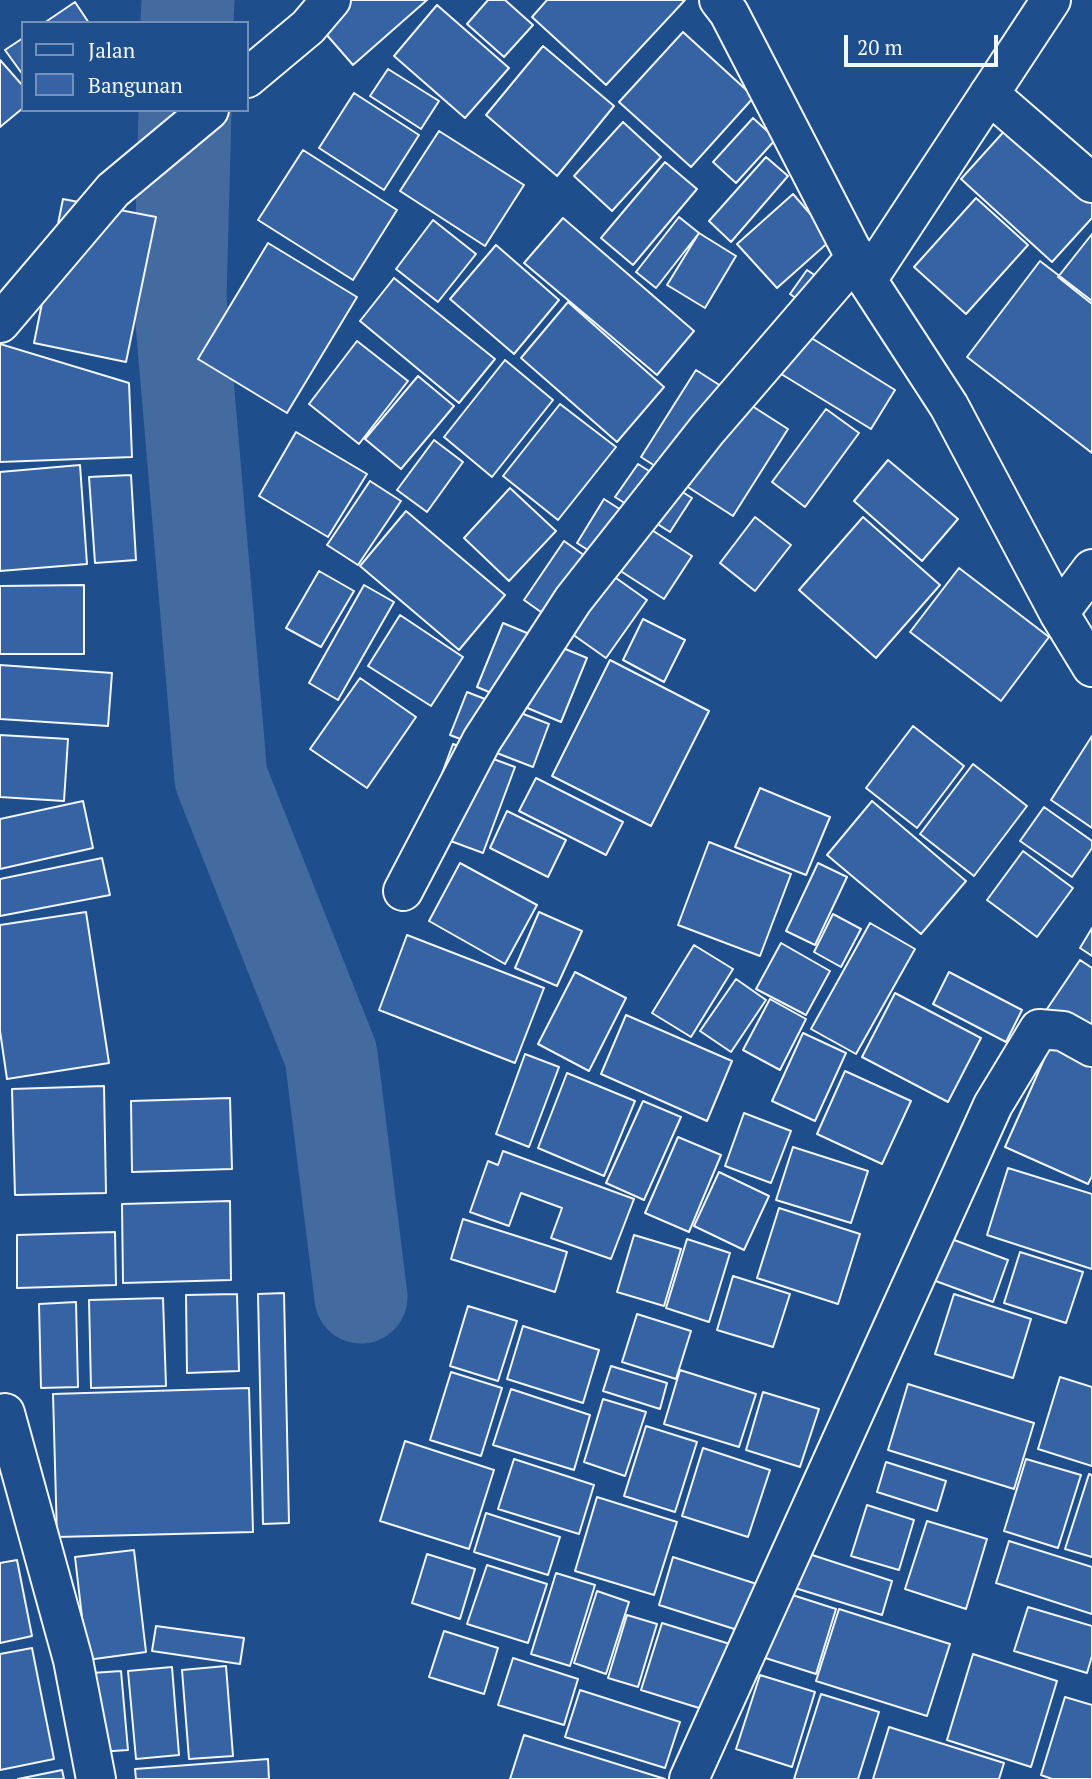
<!DOCTYPE html>
<html>
<head>
<meta charset="utf-8">
<style>
  body { margin:0 }
  #map { position:relative; width:1092px; height:1779px; overflow:hidden; background:#1f4e8c; font-family:"PT Serif",serif }
  canvas { display:block }
  .legend { position:absolute; left:21px; top:21px; width:228px; height:91px; box-sizing:border-box; background:#1f4e8c; border:2px solid #7391ba; margin:0; padding:9px 12px; list-style:none; font-size:21px; color:#f2f6ff }
  .legend li { display:flex; align-items:center; gap:14px; height:35px }
  .legend b { width:35px; border:2px solid #7391ba }
  .scale { position:absolute; left:844px; top:35px; width:154px; height:32px; box-sizing:border-box; border:4px solid #f2f6ff; border-top:0; padding-left:9px; font-size:21px; line-height:24px; white-space:nowrap; color:#f2f6ff; -webkit-text-stroke:5px #1f4e8c; paint-order:stroke }
</style>
</head>
<body>
<div id="map">
<canvas width="1092" height="1779"></canvas>
<ul class="legend">
<li><b style="height:9px;background:#1f4e8c"></b>Jalan</li>
<li><b style="height:19px;background:#3563a3"></b>Bangunan</li>
</ul>
<div class="scale">20 m</div>
</div>
<script>
const ctx = document.querySelector('canvas').getContext('2d');
ctx.lineJoin = 'round';
const toPath = rows => new Path2D(rows.map(r => 'M' + r).join(''));
function strokePath(path, color, width, dash) { ctx.strokeStyle = color; ctx.lineWidth = width; ctx.lineCap = dash ? 'butt' : 'round'; ctx.setLineDash(dash || []); ctx.stroke(path); }
function fill(path, color) { ctx.fillStyle = color; ctx.fill(path, 'evenodd'); }
const river = toPath([
  [187,23,188,0],
  [185,110,180,299,221,778,331,1055,361,1297]
]);
const building = toPath([
  [317,0,427,0,353,65,305,10,317,0],
  [488,0,505,0,533,25,504,57,467,24,488,0],
  [547,0,685,0,606,85,532,17,547,0],
  [75,2,89,23,44,23,75,2],
  [437,5,509,68,465,118,394,56,437,5],
  [683,32,754,97,691,167,619,102,683,32],
  [23,38,23,75,5,50,23,38],
  [543,46,614,106,557,176,486,115,543,46],
  [0,60,23,86,23,108,0,127,0,60],
  [388,69,439,101,421,129,370,96,388,69],
  [354,93,419,135,384,190,319,148,354,93],
  [753,118,776,139,736,183,713,162,753,118],
  [623,122,661,157,612,211,574,176,623,122],
  [1008,127,1092,203,1092,218,1052,262,961,179,1008,127],
  [439,131,524,185,485,246,400,191,439,131],
  [303,150,397,210,353,280,258,220,303,150],
  [766,157,788,176,731,242,709,221,766,157],
  [665,162,697,189,633,265,601,238,665,162],
  [793,194,832,239,777,288,737,244,793,194],
  [976,198,1028,245,966,314,914,267,976,198],
  [63,199,156,217,126,362,34,343,63,199],
  [679,217,699,233,656,288,636,272,679,217],
  [563,218,694,331,657,375,524,263,563,218],
  [433,220,476,254,438,302,396,269,433,220],
  [699,233,736,256,705,308,667,285,699,233],
  [1092,234,1092,304,1058,277,1092,234],
  [268,243,357,297,287,413,198,359,268,243],
  [496,245,559,300,514,354,450,299,496,245],
  [1040,261,1092,301,1092,453,967,357,1040,261],
  [807,270,825,282,808,307,790,294,807,270],
  [394,278,495,359,459,403,360,321,394,278],
  [568,302,664,387,617,442,521,358,568,302],
  [797,329,895,390,871,429,773,369,797,329],
  [357,341,408,381,359,444,309,404,357,341],
  [0,344,129,383,132,457,0,462,0,344],
  [505,360,553,400,492,477,444,437,505,360],
  [696,370,788,429,733,516,641,457,696,370],
  [418,376,454,406,401,469,365,439,418,376],
  [560,404,616,447,558,520,503,476,560,404],
  [826,409,859,433,805,507,772,482,826,409],
  [296,432,367,474,328,537,259,496,296,432],
  [434,440,463,462,427,512,397,490,434,440],
  [888,460,958,519,922,561,854,501,888,460],
  [638,464,692,498,670,532,615,497,638,464],
  [80,465,87,564,0,571,0,472,80,465],
  [131,475,136,560,95,563,89,477,131,475],
  [370,481,401,501,358,565,327,545,370,481],
  [510,488,556,531,509,581,464,538,510,488],
  [604,499,692,556,664,599,577,543,604,499],
  [406,511,505,595,459,650,360,566,406,511],
  [755,517,791,545,755,591,720,563,755,517],
  [863,517,940,585,876,658,799,590,863,517],
  [564,541,647,600,606,658,524,600,564,541],
  [959,568,1049,637,1001,701,910,632,959,568],
  [319,571,354,591,321,647,286,628,319,571],
  [84,585,84,654,0,654,0,586,84,585],
  [364,585,394,602,338,700,309,683,364,585],
  [400,615,463,657,431,706,368,666,400,615],
  [643,619,685,640,664,682,623,660,643,619],
  [503,623,587,658,561,722,477,687,503,623],
  [610,660,709,711,651,826,552,776,610,660],
  [0,665,112,673,108,726,0,719,0,665],
  [360,678,416,717,367,788,310,749,360,678],
  [467,692,549,724,533,767,450,735,467,692],
  [913,726,964,766,917,828,866,788,913,726],
  [0,735,68,739,64,801,0,797,0,735],
  [1092,736,1092,828,1051,800,1092,736],
  [453,744,515,767,483,853,421,830,453,744],
  [973,764,1027,806,974,876,920,834,973,764],
  [536,778,623,822,606,855,519,811,536,778],
  [760,788,830,817,806,875,735,847,760,788],
  [83,801,93,848,0,869,0,819,83,801],
  [872,801,966,881,921,934,827,855,872,801],
  [1044,807,1092,841,1092,848,1072,877,1020,841,1044,807],
  [507,811,566,840,548,877,490,848,507,811],
  [709,842,791,874,760,956,678,925,709,842],
  [1023,851,1073,888,1037,937,987,900,1023,851],
  [102,858,110,895,0,916,0,879,102,858],
  [460,863,537,905,505,964,429,921,460,863],
  [818,863,847,877,815,945,786,931,818,863],
  [86,912,109,1063,7,1079,0,1031,0,925,86,912],
  [539,912,582,931,557,986,515,968,539,912],
  [833,914,861,929,841,967,814,952,833,914],
  [870,923,915,949,856,1054,811,1029,870,923],
  [1092,928,1092,956,1080,948,1092,928],
  [407,935,544,988,515,1063,379,1010,407,935],
  [781,943,830,971,806,1015,756,989,781,943],
  [694,945,733,969,691,1037,652,1013,694,945],
  [1080,960,1092,968,1092,1040,1047,1009,1080,960],
  [575,972,626,998,589,1071,538,1044,575,972],
  [949,972,1022,1010,1006,1042,933,1004,949,972],
  [736,979,766,1000,731,1052,700,1031,736,979],
  [895,993,981,1038,948,1102,862,1057,895,993],
  [770,999,806,1019,780,1070,743,1050,770,999],
  [626,1015,732,1061,707,1121,601,1074,626,1015],
  [803,1033,846,1053,815,1121,772,1101,803,1033],
  [1054,1037,1092,1054,1092,1176,1088,1184,1005,1147,1054,1037],
  [525,1054,559,1067,529,1147,496,1134,525,1054],
  [845,1071,911,1101,882,1164,817,1134,845,1071],
  [567,1073,635,1101,604,1176,538,1148,567,1073],
  [104,1086,106,1193,15,1195,12,1089,104,1086],
  [230,1098,232,1169,132,1172,131,1101,230,1098],
  [643,1101,681,1117,644,1200,606,1183,643,1101],
  [744,1113,791,1131,771,1183,725,1166,744,1113],
  [678,1137,721,1155,689,1232,645,1213,678,1137],
  [793,1147,868,1171,851,1223,776,1200,793,1147],
  [503,1151,634,1199,611,1259,551,1238,562,1208,521,1193,509,1226,470,1212,488,1161,498,1165,503,1151],
  [1008,1168,1092,1194,1092,1269,987,1235,1008,1168],
  [719,1172,769,1196,744,1250,694,1226,719,1172],
  [230,1201,231,1280,123,1283,122,1204,230,1201],
  [779,1208,860,1234,838,1304,757,1278,779,1208],
  [463,1219,567,1252,555,1292,451,1259,463,1219],
  [115,1232,116,1285,17,1288,17,1235,115,1232],
  [938,1234,1008,1260,993,1302,922,1276,938,1234],
  [634,1235,681,1249,664,1306,617,1292,634,1235],
  [687,1239,730,1253,709,1322,666,1308,687,1239],
  [1020,1252,1083,1272,1066,1323,1004,1303,1020,1252],
  [733,1276,790,1294,773,1347,717,1330,733,1276],
  [284,1293,289,1523,263,1524,258,1294,284,1293],
  [237,1294,239,1371,187,1373,186,1295,237,1294],
  [954,1294,1031,1319,1013,1378,935,1354,954,1294],
  [163,1298,166,1386,91,1388,89,1300,163,1298],
  [76,1302,78,1387,41,1388,39,1304,76,1302],
  [468,1306,517,1321,498,1381,450,1366,468,1306],
  [637,1314,691,1331,676,1379,622,1362,637,1314],
  [523,1326,599,1350,583,1403,507,1379,523,1326],
  [611,1366,667,1383,660,1409,603,1391,611,1366],
  [680,1370,756,1394,739,1447,664,1424,680,1370],
  [451,1372,502,1388,481,1456,430,1440,451,1372],
  [1060,1377,1092,1387,1092,1466,1038,1449,1060,1377],
  [908,1384,1034,1423,1014,1489,888,1450,908,1384],
  [249,1388,253,1532,57,1537,53,1394,249,1388],
  [511,1389,590,1415,574,1470,493,1445,511,1389],
  [763,1392,819,1409,800,1467,746,1450,763,1392],
  [603,1399,646,1412,625,1476,584,1462,603,1399],
  [646,1426,697,1442,675,1512,624,1496,646,1426],
  [405,1441,494,1470,469,1549,380,1521,405,1441],
  [703,1448,770,1470,748,1537,682,1516,703,1448],
  [514,1459,594,1485,579,1534,498,1509,514,1459],
  [1026,1459,1081,1475,1058,1548,1004,1531,1026,1459],
  [886,1462,946,1481,937,1511,877,1492,886,1462],
  [1089,1474,1092,1475,1092,1557,1065,1549,1089,1474],
  [597,1497,677,1522,654,1595,575,1571,597,1497],
  [867,1505,914,1520,899,1570,851,1556,867,1505],
  [486,1513,560,1537,548,1575,474,1552,486,1513],
  [927,1521,987,1539,966,1609,905,1589,927,1521],
  [1009,1541,1092,1567,1092,1614,996,1583,1009,1541],
  [134,1550,146,1652,87,1660,75,1557,134,1550],
  [806,1553,892,1581,882,1615,795,1588,806,1553],
  [427,1554,475,1569,460,1619,412,1603,427,1554],
  [673,1557,766,1587,750,1634,659,1605,673,1557],
  [17,1560,32,1636,0,1643,0,1563,17,1560],
  [487,1565,547,1584,528,1643,467,1624,487,1565],
  [556,1573,595,1585,570,1666,531,1654,556,1573],
  [597,1591,629,1602,606,1674,574,1663,597,1591],
  [780,1591,836,1609,816,1674,759,1656,780,1591],
  [1028,1607,1092,1626,1092,1656,1087,1673,1014,1651,1028,1607],
  [839,1609,950,1644,927,1716,816,1681,839,1609],
  [627,1615,657,1624,638,1687,608,1678,627,1615],
  [662,1623,733,1645,712,1712,641,1690,662,1623],
  [156,1626,244,1638,240,1664,152,1651,156,1626],
  [444,1631,498,1648,484,1694,429,1677,444,1631],
  [32,1648,54,1759,0,1770,0,1654,32,1648],
  [973,1654,1057,1681,1031,1767,947,1740,973,1654],
  [513,1658,578,1679,564,1725,498,1705,513,1658],
  [226,1666,233,1756,189,1759,182,1670,226,1666],
  [172,1667,179,1755,136,1759,128,1671,172,1667],
  [121,1671,128,1750,98,1752,92,1673,121,1671],
  [760,1675,815,1692,792,1767,736,1749,760,1675],
  [580,1690,680,1722,665,1768,565,1737,580,1690],
  [821,1694,879,1712,858,1779,794,1779,821,1694],
  [1065,1697,1092,1705,1092,1779,1052,1779,1041,1775,1065,1697],
  [889,1727,1004,1763,999,1779,873,1779,889,1727],
  [524,1735,665,1779,510,1779,524,1735],
  [268,1759,269,1779,136,1779,135,1769,268,1759],
  [62,1770,64,1779,18,1779,62,1770]
]);
const minor = toPath([
  [719,0,729,13,867,280,949,406,1059,613,1092,667],
  [989,94,1092,183],
  [867,280,1051,0],
  [1059,613,1092,569],
  [403,891,482,740,573,600,707,430,857,256],
  [5,1413,73,1660,96,1779],
  [689,1779,993,1105,1039,1029,1063,1031,1092,1047]
]);
const highway = toPath([
  [247,78,308,27,331,0],
  [0,323,113,190,209,110]
]);
strokePath(river, '#446ba0', 93);
fill(building, '#3563a3');
strokePath(building, '#f2f6ff', 2);
strokePath(minor, '#f2f6ff', 42);
strokePath(highway, '#f2f6ff', 42);
strokePath(minor, '#1f4e8c', 38);
strokePath(highway, '#1f4e8c', 38);
</script>
</body>
</html>
